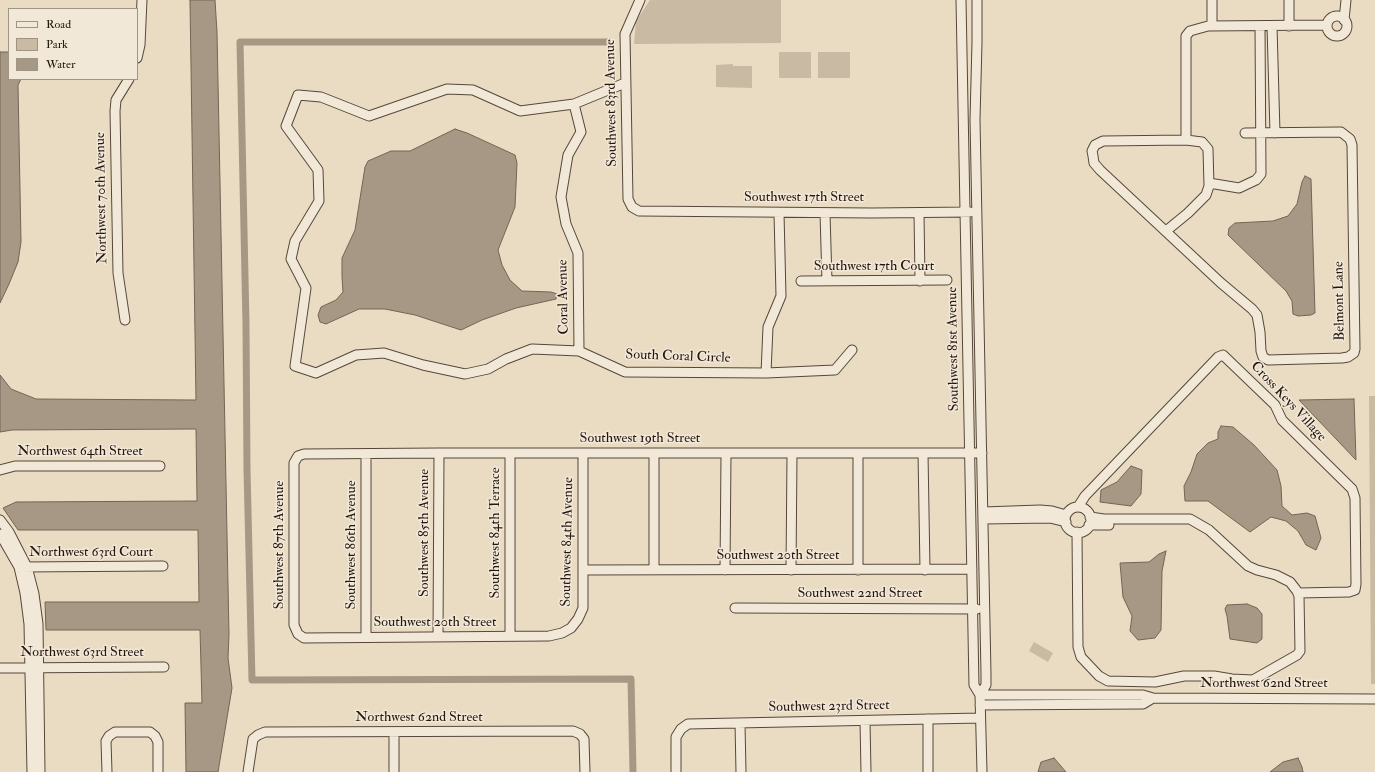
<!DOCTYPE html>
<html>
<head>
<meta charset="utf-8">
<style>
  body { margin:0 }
  #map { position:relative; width:1375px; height:772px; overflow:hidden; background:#eadcc3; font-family:"IM FELL Double Pica",serif }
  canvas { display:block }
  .legend { position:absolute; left:8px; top:8px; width:130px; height:72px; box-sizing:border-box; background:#f1e8d8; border:1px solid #a09487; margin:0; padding:5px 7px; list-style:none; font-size:12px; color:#26150d }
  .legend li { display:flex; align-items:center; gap:8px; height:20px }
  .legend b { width:20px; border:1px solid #a09487 }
</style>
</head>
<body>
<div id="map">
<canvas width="1375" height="772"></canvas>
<ul class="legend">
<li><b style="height:5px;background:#f1e8d8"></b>Road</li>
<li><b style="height:11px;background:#c9baa4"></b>Park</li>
<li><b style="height:11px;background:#a79885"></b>Water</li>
</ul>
</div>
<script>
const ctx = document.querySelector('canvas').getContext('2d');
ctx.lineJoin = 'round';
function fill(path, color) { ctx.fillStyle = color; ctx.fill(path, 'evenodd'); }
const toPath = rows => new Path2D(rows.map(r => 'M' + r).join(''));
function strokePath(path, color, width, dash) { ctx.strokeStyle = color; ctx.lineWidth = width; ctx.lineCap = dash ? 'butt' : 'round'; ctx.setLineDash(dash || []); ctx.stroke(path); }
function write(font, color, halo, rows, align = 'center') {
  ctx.font = font + ' "IM FELL Double Pica",serif'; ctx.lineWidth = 3; ctx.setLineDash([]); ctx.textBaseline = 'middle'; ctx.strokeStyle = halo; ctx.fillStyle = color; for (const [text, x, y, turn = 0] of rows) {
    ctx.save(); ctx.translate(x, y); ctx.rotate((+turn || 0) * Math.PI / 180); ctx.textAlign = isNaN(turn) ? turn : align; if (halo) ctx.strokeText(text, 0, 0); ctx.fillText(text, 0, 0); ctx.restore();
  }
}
const green = toPath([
  [650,0,781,0,781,43,634,44,636,21],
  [779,52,811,52,811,78,779,78],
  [818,52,850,52,850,78,818,78],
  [733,64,733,66,752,66,752,88,716,87,716,65],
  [1369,396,1375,396,1375,684,1371,684],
  [1034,642,1053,653,1048,662,1029,651]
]);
const water = toPath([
  [190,0,215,0,217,32,229,635,228,658,232,688,218,772,186,772,185,703,202,703,200,630,46,630,45,602,199,602,198,530,18,530,3,508,16,502,197,501,196,429,12,430,0,432,0,375,11,389,36,399,196,400,190,0],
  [0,52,9,52,9,79,21,79,18,85,21,242,18,262,9,284,0,303,0,52],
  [455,129,467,133,515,155,517,163,515,207,498,250,502,265,510,280,522,291,551,292,557,294,556,299,516,308,482,320,461,330,415,315,385,309,359,309,326,324,320,322,318,315,321,307,336,300,343,292,342,277,342,258,355,230,365,167,368,161,391,151,410,151,455,129],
  [1305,176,1311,179,1315,313,1311,315,1298,316,1293,314,1292,301,1286,291,1228,235,1229,228,1235,223,1273,221,1288,216,1297,204,1302,182,1305,176],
  [1354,399,1356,460,1299,400,1354,399],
  [1221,426,1233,427,1254,445,1277,470,1281,486,1282,506,1292,515,1307,513,1315,516,1321,538,1316,550,1306,545,1298,531,1286,521,1271,517,1250,532,1208,501,1185,501,1184,486,1191,472,1197,454,1208,443,1218,439,1218,432,1221,426],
  [1131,466,1142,470,1141,494,1131,506,1100,502,1101,490,1117,482,1131,466],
  [1166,551,1162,571,1161,630,1155,638,1138,640,1130,631,1132,616,1123,597,1120,563,1149,562,1159,554,1166,551],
  [1247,604,1257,608,1262,614,1262,639,1257,643,1230,639,1227,616,1225,609,1227,605,1247,604],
  [1054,758,1066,772,1038,772,1041,762,1054,758],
  [1298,758,1302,767,1303,772,1270,772,1283,762,1298,758]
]);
const canal = toPath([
  [610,42,240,42,246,324,247,469,252,680,631,679,633,772]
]);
const minor = toPath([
  [640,0,625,34,628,199,632,207,639,211,872,213,970,212],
  [961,0,974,685,980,695],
  [977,0,977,42,975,120,986,674,986,685,980,695,982,772],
  [1289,0,1289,26],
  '1327 26a10 10 0 1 1 20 0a10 10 0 1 1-20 0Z',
  [1344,20,1346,0],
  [1212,26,1212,0],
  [1272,26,1275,133],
  [137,58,140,45,142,0],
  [625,83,574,104,520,111,473,90,447,89,369,116,321,97,298,95,286,126,318,170,319,201,295,241,291,259,306,288,295,366,316,373,356,355,384,353,423,365,465,374,488,369,506,359,532,349,579,351,625,372,766,373,835,370,852,350],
  [574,104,581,132,568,155,561,197,566,224,578,253,579,351],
  [1186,140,1186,36,1190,31,1208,26,1327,25],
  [1209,183,1239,188,1256,180,1261,174,1260,26],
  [825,213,827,281],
  [919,213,920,281],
  [1166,231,1188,213,1206,195,1209,186,1208,149,1202,142,1186,140,1103,141,1095,145,1092,151,1093,156,1094,163,1100,170,1221,283,1252,309,1257,315,1260,332,1261,351,1263,357,1268,360,1342,358,1348,357,1354,353,1355,349,1352,145,1350,139,1341,132,1245,133],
  [801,281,947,280],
  [125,320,118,273,115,111,116,100,129,79],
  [766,373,768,327,781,296,779,213],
  [510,453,510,636],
  [583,453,583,608,578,619,571,628,562,633,549,636,304,638,298,634,294,625,294,463,298,456,304,454,439,453,982,453],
  [858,453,858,570],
  [923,453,925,570],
  [366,454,366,637],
  [0,470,15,466,160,466],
  [1078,507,1085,496,1218,357,1223,355,1275,405,1282,420,1352,489,1355,498,1356,584,1355,590,1349,592,1298,593],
  '1065 520a13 13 0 1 1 26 0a13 13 0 1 1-26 0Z',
  [983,512,1040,510,1052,511,1066,515],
  [983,519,1050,518,1066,522],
  [0,520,9,532,27,567,34,594,38,624,40,772],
  [1089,525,1109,525],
  [1077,532,1078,647,1081,657,1099,676,1108,681,1155,682,1184,676,1214,676,1232,679,1253,680,1297,655,1300,651,1299,596,1297,591,1290,582,1276,575,1257,570,1248,566,1209,530,1190,519,1104,519,1090,517],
  [0,534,19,567,25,593,29,624,32,772],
  [22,567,163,566],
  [583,570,972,569],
  [654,570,654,453],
  [725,570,726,454],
  [791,570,792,454],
  [735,608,977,609],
  [438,637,439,453],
  [0,668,164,667],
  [980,695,1143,695,1153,698,1375,699],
  [980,705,1143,704,1153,698],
  [928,719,928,772],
  [865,721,866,772],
  [740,723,741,772],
  [394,732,394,772],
  [107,772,106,741,109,736,115,732,150,732,155,736,158,742,158,772],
  [248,772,253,739,258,735,265,732,573,731,580,734,584,739,585,772],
  [676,772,676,737,681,729,688,724,980,718]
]);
const streetNames = [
  ["Southwest 83rd Avenue",612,103,-91],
  ["Northwest 70th Avenue",102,198,-91],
  ["Southwest 17th Street",804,198],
  ["Southwest 17th Court",874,267],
  ["Coral Avenue",564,297,-91],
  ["Belmont Lane",1340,301,-91],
  ["Southwest 81st Avenue",954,349,-91],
  ["South Coral Circle",678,357,2],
  ["Cross Keys Village",1288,402,47],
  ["Southwest 19th Street",640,439],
  ["Northwest 64th Street",80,452],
  ["Southwest 85th Avenue",425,533,-90],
  ["Southwest 84th Terrace",496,533,-90],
  ["Southwest 84th Avenue",568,542,-89],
  ["Southwest 87th Avenue",280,545,-90],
  ["Southwest 86th Avenue",352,545,-90],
  ["Northwest 63rd Court",91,553],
  ["Southwest 20th Street",778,556],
  ["Southwest 22nd Street",860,594],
  ["Southwest 20th Street",435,623],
  ["Northwest 63rd Street",82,653],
  ["Northwest 62nd Street",1264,684],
  ["Southwest 23rd Street",829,707,-1],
  ["Northwest 62nd Street",419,718]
];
fill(green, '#c9baa4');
fill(water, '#a79885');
strokePath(water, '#736455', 1);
strokePath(canal, '#a79885', 7);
strokePath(minor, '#57473a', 11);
strokePath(minor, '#f1e8d8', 9);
write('14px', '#26150d', '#f1e8d8', streetNames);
</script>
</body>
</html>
